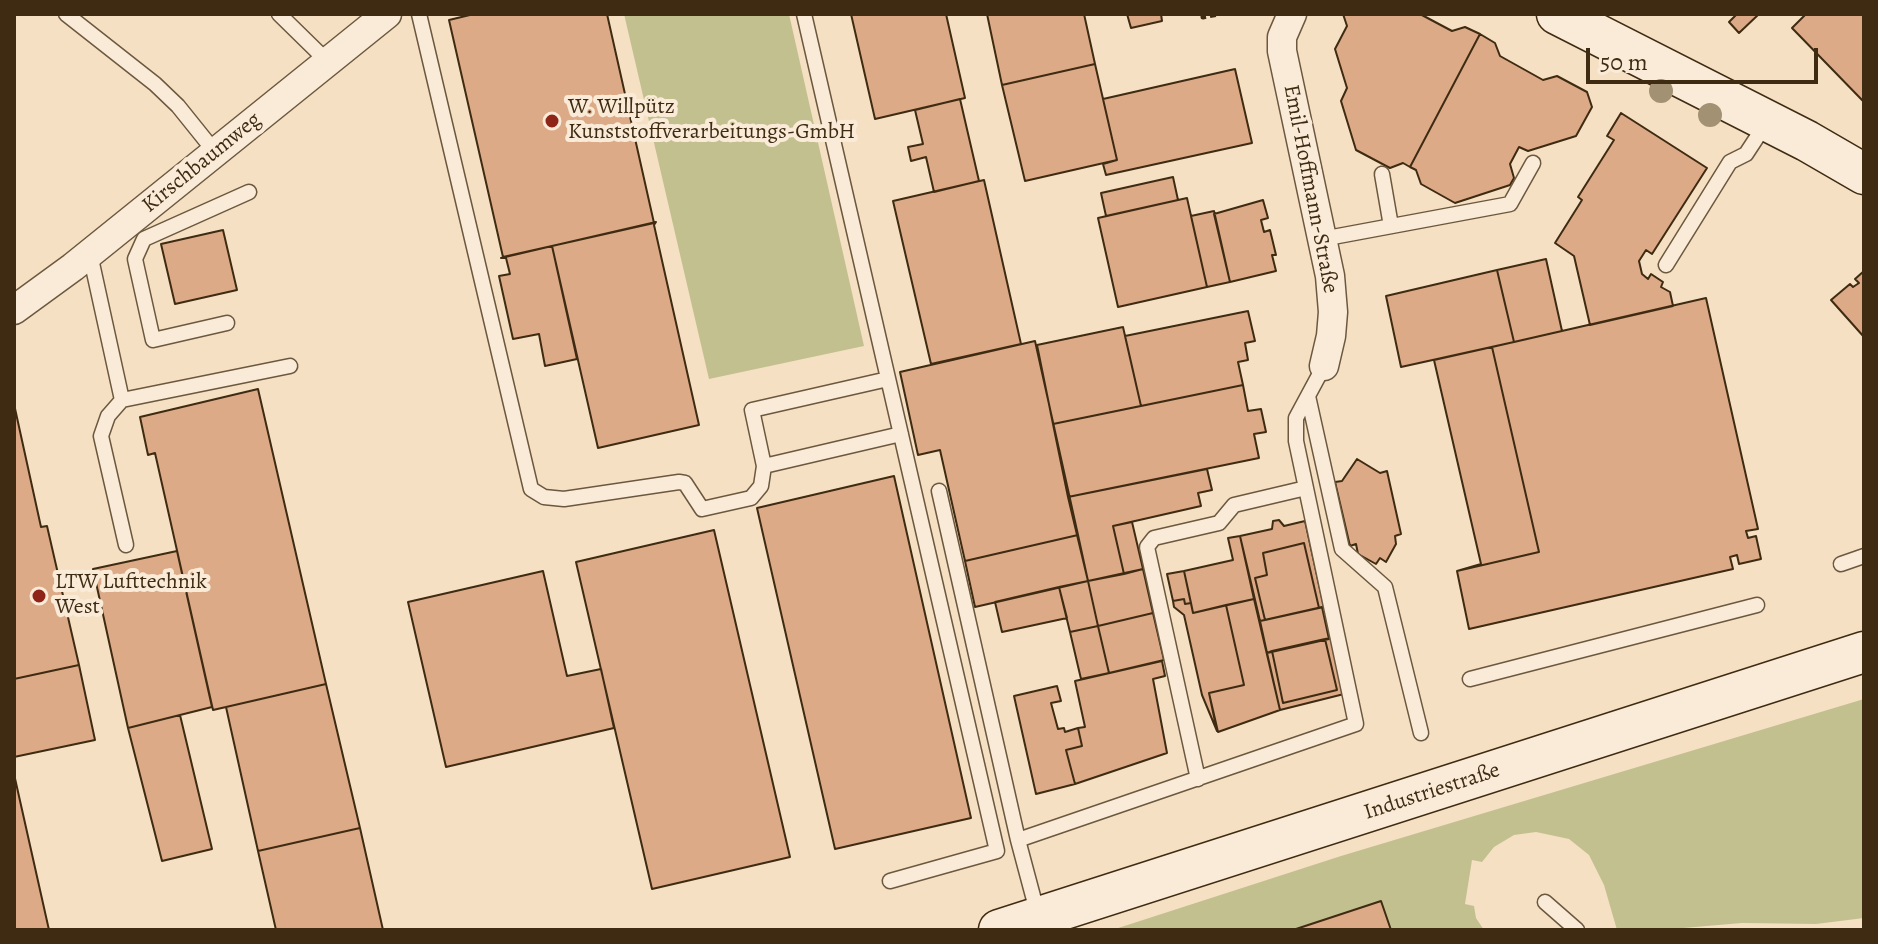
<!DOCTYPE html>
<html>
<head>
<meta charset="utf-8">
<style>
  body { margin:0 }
  #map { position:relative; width:1878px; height:944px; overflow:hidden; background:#f6e0c3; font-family:Alegreya,serif }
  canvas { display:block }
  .frame { position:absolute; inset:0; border:16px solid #3e2b12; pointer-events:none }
  .scale { position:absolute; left:1586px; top:48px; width:232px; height:36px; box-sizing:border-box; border:4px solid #3e2b12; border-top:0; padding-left:10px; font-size:24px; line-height:28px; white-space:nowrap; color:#3e2b12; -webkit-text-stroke:6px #f9ebd8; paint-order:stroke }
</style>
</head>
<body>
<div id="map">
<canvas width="1878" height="944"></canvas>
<div class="frame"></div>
<div class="scale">50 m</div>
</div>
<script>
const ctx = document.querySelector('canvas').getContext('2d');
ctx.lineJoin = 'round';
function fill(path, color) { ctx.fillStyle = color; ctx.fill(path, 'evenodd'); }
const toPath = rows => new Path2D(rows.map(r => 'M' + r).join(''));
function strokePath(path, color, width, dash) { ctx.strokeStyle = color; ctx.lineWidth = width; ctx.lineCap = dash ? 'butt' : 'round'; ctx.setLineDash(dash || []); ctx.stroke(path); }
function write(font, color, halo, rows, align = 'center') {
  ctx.font = font + ' Alegreya,serif'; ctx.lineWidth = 8; ctx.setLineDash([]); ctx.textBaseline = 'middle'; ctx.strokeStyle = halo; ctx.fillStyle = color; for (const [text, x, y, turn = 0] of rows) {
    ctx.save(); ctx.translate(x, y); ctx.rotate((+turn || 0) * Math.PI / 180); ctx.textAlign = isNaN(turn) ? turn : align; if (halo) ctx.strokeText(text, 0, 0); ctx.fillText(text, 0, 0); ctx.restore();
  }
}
const green = toPath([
  [624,14,789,14,864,346,709,379],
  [1864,699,1864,918,1816,924,1742,923,1660,930,1617,930,1604,885,1589,855,1569,839,1536,832,1514,835,1494,847,1482,862,1472,860,1465,904,1474,906,1476,918,1484,930,1391,930,1381,901,1293,930,1112,930,1341,856]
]);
const building = toPath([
  [474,14,607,14,654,223,503,257,449,20,474,14],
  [851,14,946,14,965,98,875,119,851,14],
  [987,14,1084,14,1095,64,1002,85,987,14],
  [1127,14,1161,14,1162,21,1131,28,1127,14],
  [1343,14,1420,14,1452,31,1465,27,1480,34,1410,167,1403,163,1390,168,1356,150,1341,101,1347,88,1335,49,1347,26,1343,14],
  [1737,14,1759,14,1739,33,1729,22,1737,14],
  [1806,14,1864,14,1863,101,1792,28,1806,14],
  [1480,34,1495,43,1500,56,1543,80,1557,76,1587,92,1592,107,1576,136,1528,151,1519,147,1510,164,1514,178,1510,185,1455,203,1421,184,1416,170,1410,167,1480,34],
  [1095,64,1117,160,1025,181,1002,85,1095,64],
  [1235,69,1252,143,1106,175,1103,164,1117,160,1103,99,1235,69],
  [960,99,979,181,934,192,926,157,911,161,908,147,923,144,915,110,960,99],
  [1621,113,1707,168,1652,254,1646,250,1639,261,1642,274,1648,279,1651,274,1663,282,1661,287,1670,292,1673,306,1590,325,1574,256,1555,243,1582,200,1578,197,1614,140,1607,136,1621,113],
  [1173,177,1178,200,1106,216,1101,193,1173,177],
  [984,180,1021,344,931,364,893,201,984,180],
  [1187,198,1207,287,1118,307,1098,218,1187,198],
  [1263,200,1268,218,1261,220,1264,232,1270,230,1276,255,1272,255,1276,271,1230,282,1214,214,1263,200],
  [1214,211,1230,282,1207,287,1191,216,1214,211],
  [656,222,654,225,699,425,598,448,552,246,656,222],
  [223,230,237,290,175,304,161,244,223,230],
  [552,246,577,359,545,366,539,334,513,339,499,276,510,274,506,258,501,258,552,246],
  [1546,259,1562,331,1514,342,1497,270,1546,259],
  [1497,270,1514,342,1401,367,1386,296,1497,270],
  [1864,271,1864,337,1831,300,1850,284,1853,287,1859,283,1855,279,1864,271],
  [1706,298,1758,529,1746,531,1748,538,1756,536,1761,559,1739,564,1737,555,1730,557,1733,569,1469,629,1457,571,1539,552,1492,347,1706,298],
  [1248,311,1255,341,1245,343,1248,360,1238,362,1243,385,1141,406,1125,336,1248,311],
  [1123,327,1141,406,1053,424,1037,345,1123,327],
  [1035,341,1078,535,965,561,940,450,918,455,900,372,1035,341],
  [1492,347,1539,552,1457,571,1481,564,1434,360,1492,347],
  [1243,385,1248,411,1261,409,1266,432,1254,434,1259,458,1068,497,1053,424,1243,385],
  [258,389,326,684,213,710,155,453,148,455,140,417,258,389],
  [14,404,41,527,47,526,79,665,14,679,14,404],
  [1357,459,1380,473,1387,471,1401,534,1395,536,1396,544,1386,562,1380,558,1376,564,1358,554,1356,544,1350,546,1335,482,1342,481,1357,459],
  [1207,469,1212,490,1198,493,1201,506,1113,526,1124,574,1088,581,1068,497,1207,469],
  [894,476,971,818,835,849,757,508,894,476],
  [1279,520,1284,526,1305,521,1324,607,1319,608,1304,543,1263,553,1267,575,1255,578,1265,620,1260,621,1240,536,1272,529,1273,521,1279,520],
  [1132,522,1143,569,1124,574,1113,526,1132,522],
  [714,530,790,857,652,889,576,562,714,530],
  [1078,535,1088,581,975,607,965,561,1078,535],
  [1240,536,1254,599,1193,613,1184,571,1233,560,1228,538,1240,536],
  [1304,543,1319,608,1265,620,1255,578,1267,575,1263,553,1304,543],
  [177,551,212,707,128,728,93,569,177,551],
  [1143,569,1153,613,1098,626,1088,581,1143,569],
  [543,571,567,676,601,669,614,728,446,767,408,602,543,571],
  [1184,571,1191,603,1185,604,1184,599,1173,601,1167,574,1184,571],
  [1088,581,1098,626,1070,632,1059,587,1088,581],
  [1059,587,1067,618,1002,632,995,602,1059,587],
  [1184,599,1185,604,1191,603,1193,613,1226,605,1244,685,1209,693,1217,731,1202,695,1184,615,1174,607,1173,601,1184,599],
  [1254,599,1280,710,1218,732,1209,693,1244,685,1226,605,1254,599],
  [1322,607,1329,639,1267,653,1260,621,1322,607],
  [1153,613,1164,660,1109,673,1098,626,1153,613],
  [1098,626,1109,673,1081,679,1070,632,1098,626],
  [1331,638,1344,694,1280,710,1267,653,1272,651,1283,703,1337,690,1325,639,1331,638],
  [1325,639,1337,690,1283,703,1272,651,1325,639],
  [1162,661,1165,676,1153,679,1167,753,1075,784,1066,750,1082,746,1078,728,1085,727,1075,681,1162,661],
  [79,665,95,740,14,757,14,679,79,665],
  [326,684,360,828,258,851,226,707,326,684],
  [1057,686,1061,701,1051,703,1058,729,1064,728,1065,732,1078,728,1082,746,1066,750,1075,784,1036,794,1014,696,1057,686],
  [180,715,212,849,162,861,128,728,180,715],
  [14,774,49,930,14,930,14,774],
  [360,828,383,930,276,930,258,851,360,828],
  [1381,901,1391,930,1293,930,1381,901]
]);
const path = toPath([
  [1203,14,1203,17,1218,14]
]);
const lane = toPath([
  [66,14,155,84,178,106,215,152],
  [279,14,328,62],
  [419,14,531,489,544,497,564,499,679,482,685,483,702,509,751,498,761,486,764,466,901,434],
  [804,14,997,851,890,881],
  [1382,174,1391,226],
  [1322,239,1510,204,1533,163],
  [90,254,122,400,108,416,101,436,126,545],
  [1666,265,1730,162,1746,154,1765,125],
  [227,323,153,340,135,259,144,239,249,192],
  [1308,396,1342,549,1385,587,1421,733],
  [122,400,290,366],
  [764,466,752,410,888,379],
  [939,491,1018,840,1038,915],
  [1841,564,1864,556],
  [1470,679,1757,605],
  [1198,779,1147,547,1154,538,1219,523,1234,505,1306,488],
  [1018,840,1356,724,1296,441,1296,418,1324,366],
  [1545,902,1577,930]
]);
const street = toPath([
  [1292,14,1282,37,1282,51,1330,276,1333,312,1331,336,1324,366],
  [14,310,73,267,387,14]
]);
const secondary = toPath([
  [1557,14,1807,141,1864,174],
  [999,930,1864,652]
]);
const trees = [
  [1661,91],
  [1710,115]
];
const markers = [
  [552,121,8,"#8f2418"],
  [39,596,8,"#8f2418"]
];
const poiNames = [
  ["W. Willpütz",568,108],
  ["Kunststoffverarbeitungs-GmbH",568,133],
  ["LTW Lufttechnik",55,583],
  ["West",55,608]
];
const streetNames = [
  ["Kirschbaumweg",202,163,-39],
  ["Emil-Hoffmann-Straße",1310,189,79],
  ["Industriestraße",1432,792,-18]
];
fill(green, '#c3c08f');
fill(building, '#ddaa87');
strokePath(building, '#3e2b12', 2);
strokePath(lane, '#6c583e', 17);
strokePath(street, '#6c583e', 31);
strokePath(secondary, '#3e2b12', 43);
strokePath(path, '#3e2b12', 5, [6, 4]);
strokePath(lane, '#f9ebd8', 14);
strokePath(street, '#f9ebd8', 28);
strokePath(secondary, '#f9ebd8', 40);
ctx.fillStyle = '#a39173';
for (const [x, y] of trees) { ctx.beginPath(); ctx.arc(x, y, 12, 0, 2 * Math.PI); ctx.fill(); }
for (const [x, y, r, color] of markers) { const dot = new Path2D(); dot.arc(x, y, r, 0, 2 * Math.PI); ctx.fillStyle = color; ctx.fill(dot); strokePath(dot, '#f9ebd8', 3); }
write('22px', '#3e2b12', '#f9ebd8', poiNames, 'left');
write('22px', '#3e2b12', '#f9ebd8', streetNames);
</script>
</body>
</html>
